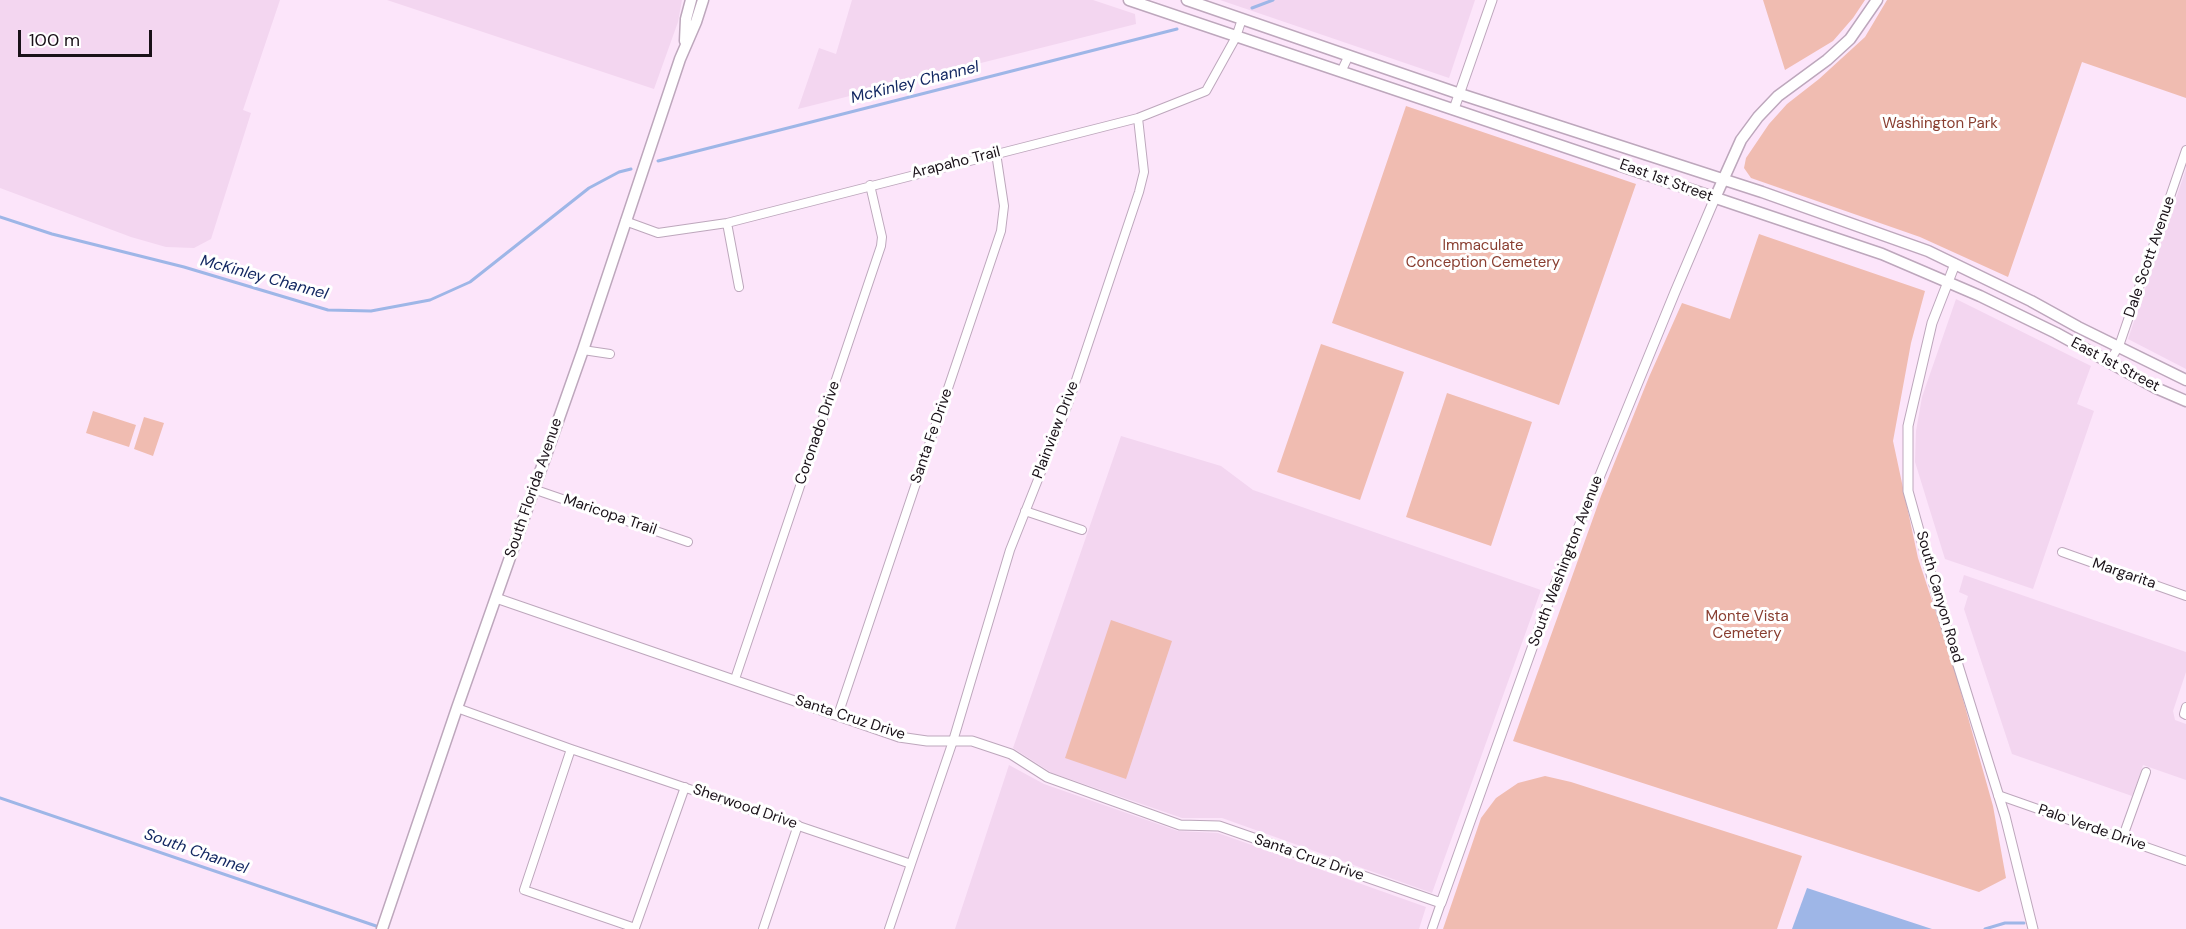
<!DOCTYPE html>
<html>
<head>
<meta charset="utf-8">
<style>
  body { margin:0 }
  #map { position:relative; width:2186px; height:929px; overflow:hidden; background:#fce5fa; font-family:"DM Sans",sans-serif }
  canvas { display:block }
  .scale { position:absolute; left:18px; top:30px; width:134px; height:27px; box-sizing:border-box; border:3px solid #191118; border-top:0; padding-left:8px; font-size:18px; line-height:21px; white-space:nowrap; color:#191118; -webkit-text-stroke:4px #fff; paint-order:stroke }
</style>
</head>
<body>
<div id="map">
<canvas width="2186" height="929"></canvas>
<div class="scale">100 m</div>
</div>
<script>
const ctx = document.querySelector('canvas').getContext('2d');
ctx.lineJoin = 'round';
function fill(path, color) { ctx.fillStyle = color; ctx.fill(path, 'evenodd'); }
const toPath = rows => new Path2D(rows.map(r => 'M' + r).join(''));
function strokePath(path, color, width, dash) { ctx.strokeStyle = color; ctx.lineWidth = width; ctx.lineCap = dash ? 'butt' : 'round'; ctx.setLineDash(dash || []); ctx.stroke(path); }
function write(font, color, halo, rows, align = 'center') {
  ctx.font = font + ' "DM Sans",sans-serif'; ctx.lineWidth = 6; ctx.setLineDash([]); ctx.textBaseline = 'middle'; ctx.strokeStyle = halo; ctx.fillStyle = color; for (const [text, x, y, turn = 0] of rows) {
    ctx.save(); ctx.translate(x, y); ctx.rotate((+turn || 0) * Math.PI / 180); ctx.textAlign = isNaN(turn) ? turn : align; if (halo) ctx.strokeText(text, 0, 0); ctx.fillText(text, 0, 0); ctx.restore();
  }
}
const built = toPath([
  [0,0,280,0,243,110,251,113,211,239,194,248,166,247,131,237,0,188],
  [387,0,682,0,678,22,654,89],
  [852,0,1093,0,1135,14,1136,24,798,109,819,48,836,54],
  [1220,0,1475,0,1449,78],
  [2186,169,2186,369,2128,339],
  [1956,299,2091,366,2077,404,2094,411,2033,589,1945,559,1915,462,1916,431,1922,397],
  [1121,436,1221,466,1253,490,1541,590,1432,893,1222,818,1182,818,1052,773,1013,748],
  [1964,575,2186,652,2186,672,2173,711,2175,720,2186,724,2186,780,2143,765,2132,796,2012,754,1964,609,1968,596,1959,592],
  [1009,765,1044,784,1178,831,1218,833,1426,907,1419,929,955,929]
]);
const green = toPath([
  [1763,0,1865,0,1853,18,1833,41,1785,70],
  [1887,0,2186,0,2186,98,2082,62,2008,277,1920,237,1751,178,1744,168,1746,158,1769,124,1787,104,1819,79,1865,37],
  [1406,106,1636,184,1559,405,1332,323],
  [1759,234,1925,291,1911,343,1893,441,1918,558,1953,664,1993,806,2006,878,1979,892,1513,741,1601,496,1649,377,1682,303,1730,319],
  [1321,344,1404,372,1360,500,1277,472],
  [1447,393,1532,422,1491,546,1406,517],
  [93,411,136,425,129,447,86,433],
  [144,417,164,423,153,456,134,449],
  [1111,620,1172,641,1126,779,1065,758],
  [1545,776,1571,782,1802,856,1777,929,1443,929,1481,818,1496,798,1518,783]
]);
const water = toPath([
  [1807,888,1932,929,1792,929]
]);
const stream = toPath([
  [1252,8,1273,0],
  [658,161,1177,29],
  [0,217,52,234,184,267,328,310,371,311,430,300,470,282,589,188,619,172,631,169],
  [0,798,379,927],
  [1985,929,2005,923,2024,923]
]);
const minor = toPath([
  [1341,72,1349,55],
  [625,221,658,233,727,223,1138,118,1206,91,1236,37,1242,19],
  [727,223,739,287],
  [583,350,610,354],
  [2109,362,2119,346,2186,150],
  [533,489,688,542],
  [1025,511,1082,530],
  [2062,552,2186,596],
  [735,679,881,246,882,237,870,185],
  [2186,707,2184,714,2186,715],
  [457,708,571,749,911,864,953,741,1010,550,1068,404,1139,192,1144,172,1138,118],
  [838,715,1001,231,1004,206,996,153],
  [571,749,524,890,635,928,685,787],
  [1998,795,2186,861],
  [2122,839,2146,772],
  [763,929,798,825],
  [889,929,911,864],
  [1432,929,1441,903]
]);
const tertiary = toPath([
  [1454,109,1492,0],
  [1955,264,1932,323,1908,426,1908,491,1943,617,2005,816,2033,929],
  [496,598,899,737,927,741,972,741,1011,754,1047,777,1180,825,1219,826,1441,903,1551,595,1675,292,1715,198]
]);
const secondary = toPath([
  [1129,0,1882,254,1980,296,2056,333,2156,388,2186,401],
  [1187,0,1460,94,1762,192,1928,251,2031,301,2078,327,2186,380],
  [685,41,686,19,691,0],
  [1715,198,1741,140,1758,117,1778,96,1827,60,1850,39,1877,0],
  [382,929,457,708,583,350,680,59,696,22,703,0]
]);
const parkNames = [
  ["Washington Park",1940,124],
  ["Immaculate",1483,246],
  ["Conception Cemetery",1483,263],
  ["Monte Vista",1747,617],
  ["Cemetery",1747,634]
];
const streetNames = [
  ["Arapaho Trail",956,163,-14],
  ["East 1st Street",1666,181,20],
  ["Dale Scott Avenue",2150,257,-71],
  ["East 1st Street",2115,365,28],
  ["Plainview Drive",1056,430,-69],
  ["Coronado Drive",818,433,-71],
  ["Santa Fe Drive",932,436,-71],
  ["South Florida Avenue",534,488,-71],
  ["Maricopa Trail",610,515,19],
  ["South Washington Avenue",1566,561,-69],
  ["Margarita",2124,574,19],
  ["South Canyon Road",1939,597,74],
  ["Santa Cruz Drive",850,718,18],
  ["Sherwood Drive",745,807,19],
  ["Palo Verde Drive",2092,828,19],
  ["Santa Cruz Drive",1309,858,19]
];
const waterNames = [
  ["McKinley Channel",915,83,-14],
  ["McKinley Channel",264,278,15],
  ["South Channel",196,852,19]
];
fill(built, '#f3d6f0');
fill(green, '#f0bcb1');
fill(water, '#9eb6e7');
strokePath(stream, '#9eb6e7', 3);
strokePath(minor, '#bda7bc', 10);
strokePath(tertiary, '#bda7bc', 11);
strokePath(secondary, '#bda7bc', 13);
strokePath(minor, '#fff', 8);
strokePath(tertiary, '#fff', 9);
strokePath(secondary, '#fff', 10);
write('15px', '#893e30', '#fff', parkNames);
write('15px', '#191118', '#fff', streetNames);
write('italic 16px', '#132862', '#fff', waterNames);
</script>
</body>
</html>
